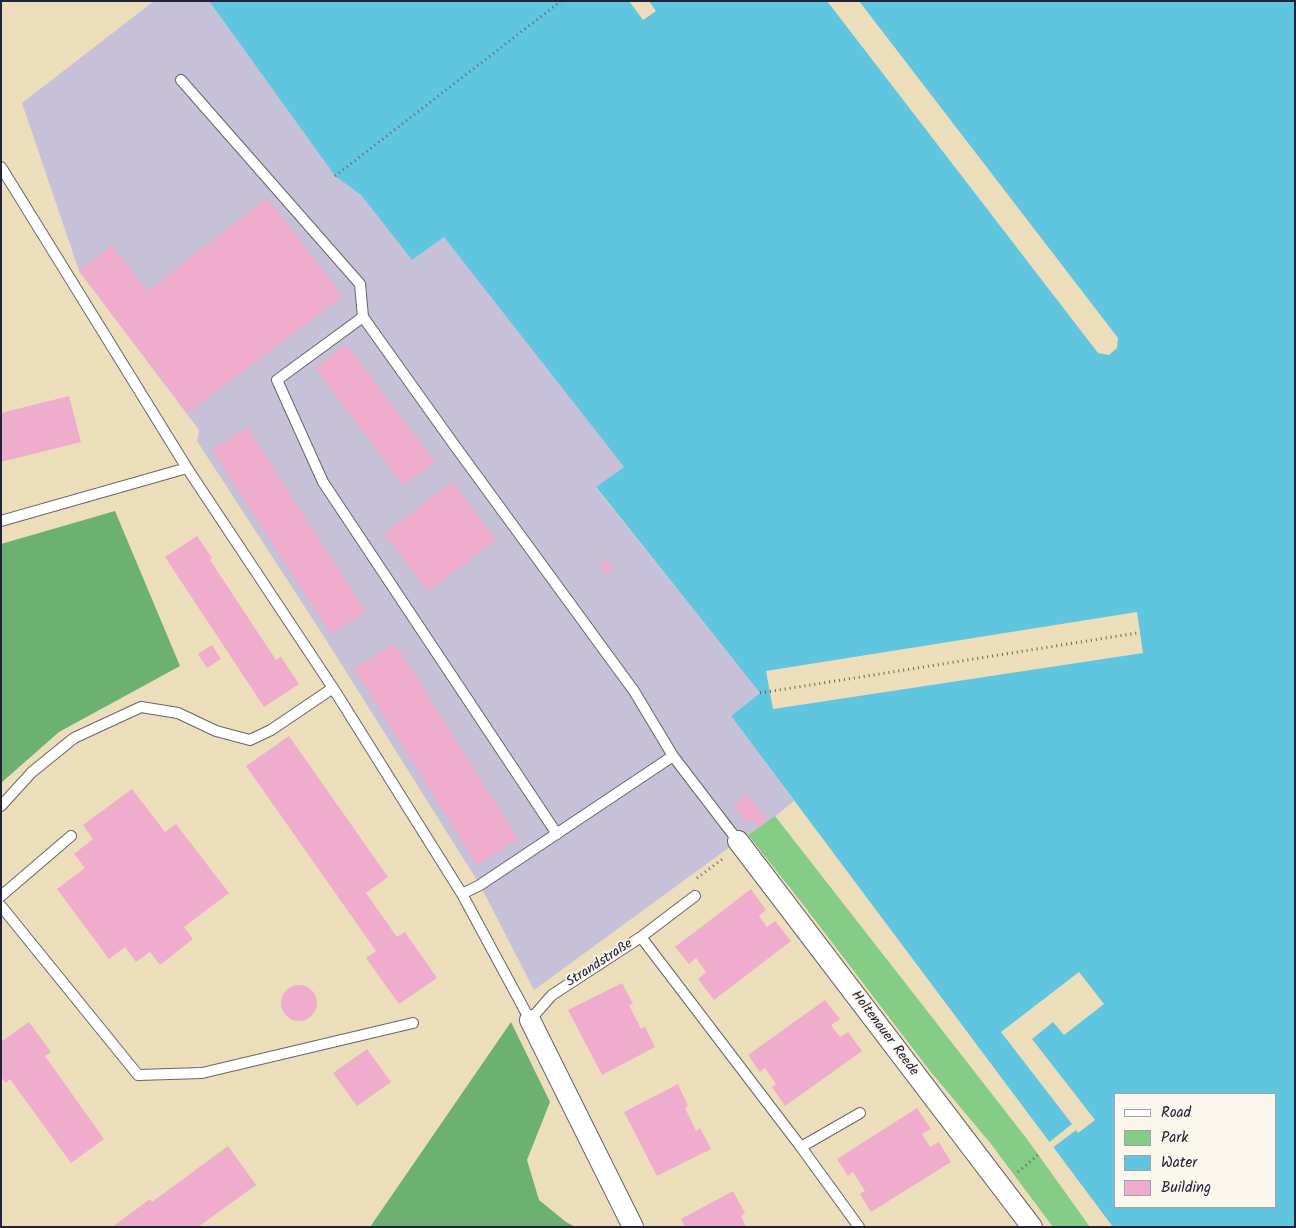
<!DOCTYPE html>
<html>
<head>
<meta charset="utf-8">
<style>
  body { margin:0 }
  #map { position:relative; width:1296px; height:1228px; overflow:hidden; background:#eddebb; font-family:Kalam,sans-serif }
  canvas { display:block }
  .frame { position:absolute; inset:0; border:2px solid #22223b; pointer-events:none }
  .legend { position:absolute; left:1114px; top:1093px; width:162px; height:115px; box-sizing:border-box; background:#fbf7ec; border:1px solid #a4a2a5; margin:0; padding:6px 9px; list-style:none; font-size:15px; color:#22223b }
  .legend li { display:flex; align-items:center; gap:10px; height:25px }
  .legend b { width:25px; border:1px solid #a4a2a5 }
</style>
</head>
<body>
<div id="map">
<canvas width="1296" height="1228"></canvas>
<div class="frame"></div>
<ul class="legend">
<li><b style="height:6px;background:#fff"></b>Road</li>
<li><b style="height:14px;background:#85cc87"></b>Park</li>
<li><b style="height:14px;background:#60c5de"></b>Water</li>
<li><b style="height:14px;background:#efaccd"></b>Building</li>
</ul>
</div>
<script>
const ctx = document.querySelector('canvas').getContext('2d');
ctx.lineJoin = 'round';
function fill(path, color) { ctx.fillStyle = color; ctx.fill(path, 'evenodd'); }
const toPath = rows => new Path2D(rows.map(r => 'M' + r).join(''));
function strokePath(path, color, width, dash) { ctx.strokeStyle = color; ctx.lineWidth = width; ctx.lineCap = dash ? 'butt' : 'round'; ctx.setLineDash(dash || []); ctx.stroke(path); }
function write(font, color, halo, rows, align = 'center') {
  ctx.font = font + ' Kalam,sans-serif'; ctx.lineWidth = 4; ctx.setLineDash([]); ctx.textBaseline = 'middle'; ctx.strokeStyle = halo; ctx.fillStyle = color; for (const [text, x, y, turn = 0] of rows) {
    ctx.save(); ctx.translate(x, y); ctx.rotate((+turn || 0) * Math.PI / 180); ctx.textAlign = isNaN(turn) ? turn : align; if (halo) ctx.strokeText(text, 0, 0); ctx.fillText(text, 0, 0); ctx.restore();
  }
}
const industrial = toPath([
  [154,1,209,1,335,176,361,195,412,260,444,236,624,467,596,488,760,693,731,716,794,801,772,819,738,841,534,990,480,885,323,635,197,441,199,430,79,271,22,103]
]);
const green = toPath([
  [775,816,1027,1139,1090,1227,1053,1227,991,1144,930,1071,805,907,748,835]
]);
const forest = toPath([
  [115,511,180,666,59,732,1,783,1,544],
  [511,1022,550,1102,527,1160,539,1200,566,1222,575,1227,370,1227]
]);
const water = toPath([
  [209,1,1295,1,1295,1227,1113,1227,731,716,760,693,596,487,624,467,444,237,412,260,361,195,335,176],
  [1115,1094,1275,1094,1275,1207,1115,1207]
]);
const pier = toPath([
  [629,1,649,1,656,11,643,20],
  [827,1,859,1,1118,338,1117,348,1109,355,1098,353],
  [1137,612,1143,653,773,709,766,671],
  [1079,972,1104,1004,1064,1035,1053,1022,1032,1039,1095,1120,1078,1133,1076,1130,1051,1149,1047,1144,1072,1124,1001,1032]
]);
const building = toPath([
  [267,198,343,296,187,413,79,271,112,245,147,291],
  [346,344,435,462,403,485,315,368],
  [69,396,81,442,1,462,1,413],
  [247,427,366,612,331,634,212,450],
  [452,482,496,540,428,591,384,533],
  [197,536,212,558,210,560,276,660,281,657,299,684,264,707,165,557],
  [606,559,613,568,606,574,599,565],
  [395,643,518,839,477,865,354,668],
  [212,645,221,659,207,668,198,654],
  [289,736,388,877,366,893,397,937,405,932,437,978,399,1004,366,958,376,951,246,766],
  [132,789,165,832,176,824,229,893,184,927,193,939,160,965,150,952,136,962,125,947,109,959,57,889,85,868,74,854,93,839,83,825],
  [747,794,767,821,758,827,752,819,746,823,733,805],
  [751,889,766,910,759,916,767,927,775,921,791,941,714,1000,698,979,706,972,696,958,689,964,675,947],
  [622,983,633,1004,629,1005,641,1029,645,1027,655,1047,602,1075,568,1010],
  '281 1003a18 18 0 1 1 36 0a18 18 0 1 1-36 0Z',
  [825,1000,840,1019,831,1025,840,1037,848,1032,862,1051,785,1106,772,1087,776,1084,765,1068,760,1072,748,1055],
  [29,1022,51,1052,45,1056,104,1139,71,1163,10,1079,6,1083,1,1077,1,1042],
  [367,1049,391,1082,357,1106,333,1073],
  [678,1084,688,1106,685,1108,696,1131,700,1128,711,1149,657,1176,624,1112],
  [917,1108,931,1129,922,1134,930,1147,939,1142,951,1162,871,1212,860,1194,865,1191,853,1172,848,1176,837,1159],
  [228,1146,256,1185,198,1227,112,1227,150,1199,152,1202],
  [733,1191,745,1213,741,1216,746,1227,685,1227,681,1219]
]);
const path = toPath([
  [335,176,561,1],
  [760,693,1137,633],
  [697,878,724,858],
  [1018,1172,1039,1154]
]);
const lane = toPath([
  [181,80,360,284,363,317,455,446,634,691,673,756,738,841],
  [1,167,187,468,333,688,462,894,530,1020,552,995,641,937,801,1147,859,1227],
  [363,317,277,380,323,482,557,834],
  [1,521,187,468],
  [1,806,32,772,74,738,141,707,178,713,216,731,250,740,271,730,333,688],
  [462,894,480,885,673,756],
  [1,896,71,836],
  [1,906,138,1075,202,1073,413,1023],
  [641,937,695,896],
  [801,1147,860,1113]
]);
const street = toPath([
  [738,841,1032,1227],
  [530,1020,633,1227]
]);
const streetNames = [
  ["Strandstraße",600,964,-33],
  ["Holtenauer Reede",884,1034,53]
];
fill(industrial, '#c6c0d9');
fill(green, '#85cc87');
fill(forest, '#6cb074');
fill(water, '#60c5de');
fill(pier, '#eddebb');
fill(building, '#efaccd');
strokePath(lane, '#696468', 12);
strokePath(street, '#696468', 22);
strokePath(path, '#696468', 3, [1, 4]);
strokePath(lane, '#fff', 10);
strokePath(street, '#fff', 20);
write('14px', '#22223b', '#fbf7ec', streetNames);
</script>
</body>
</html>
